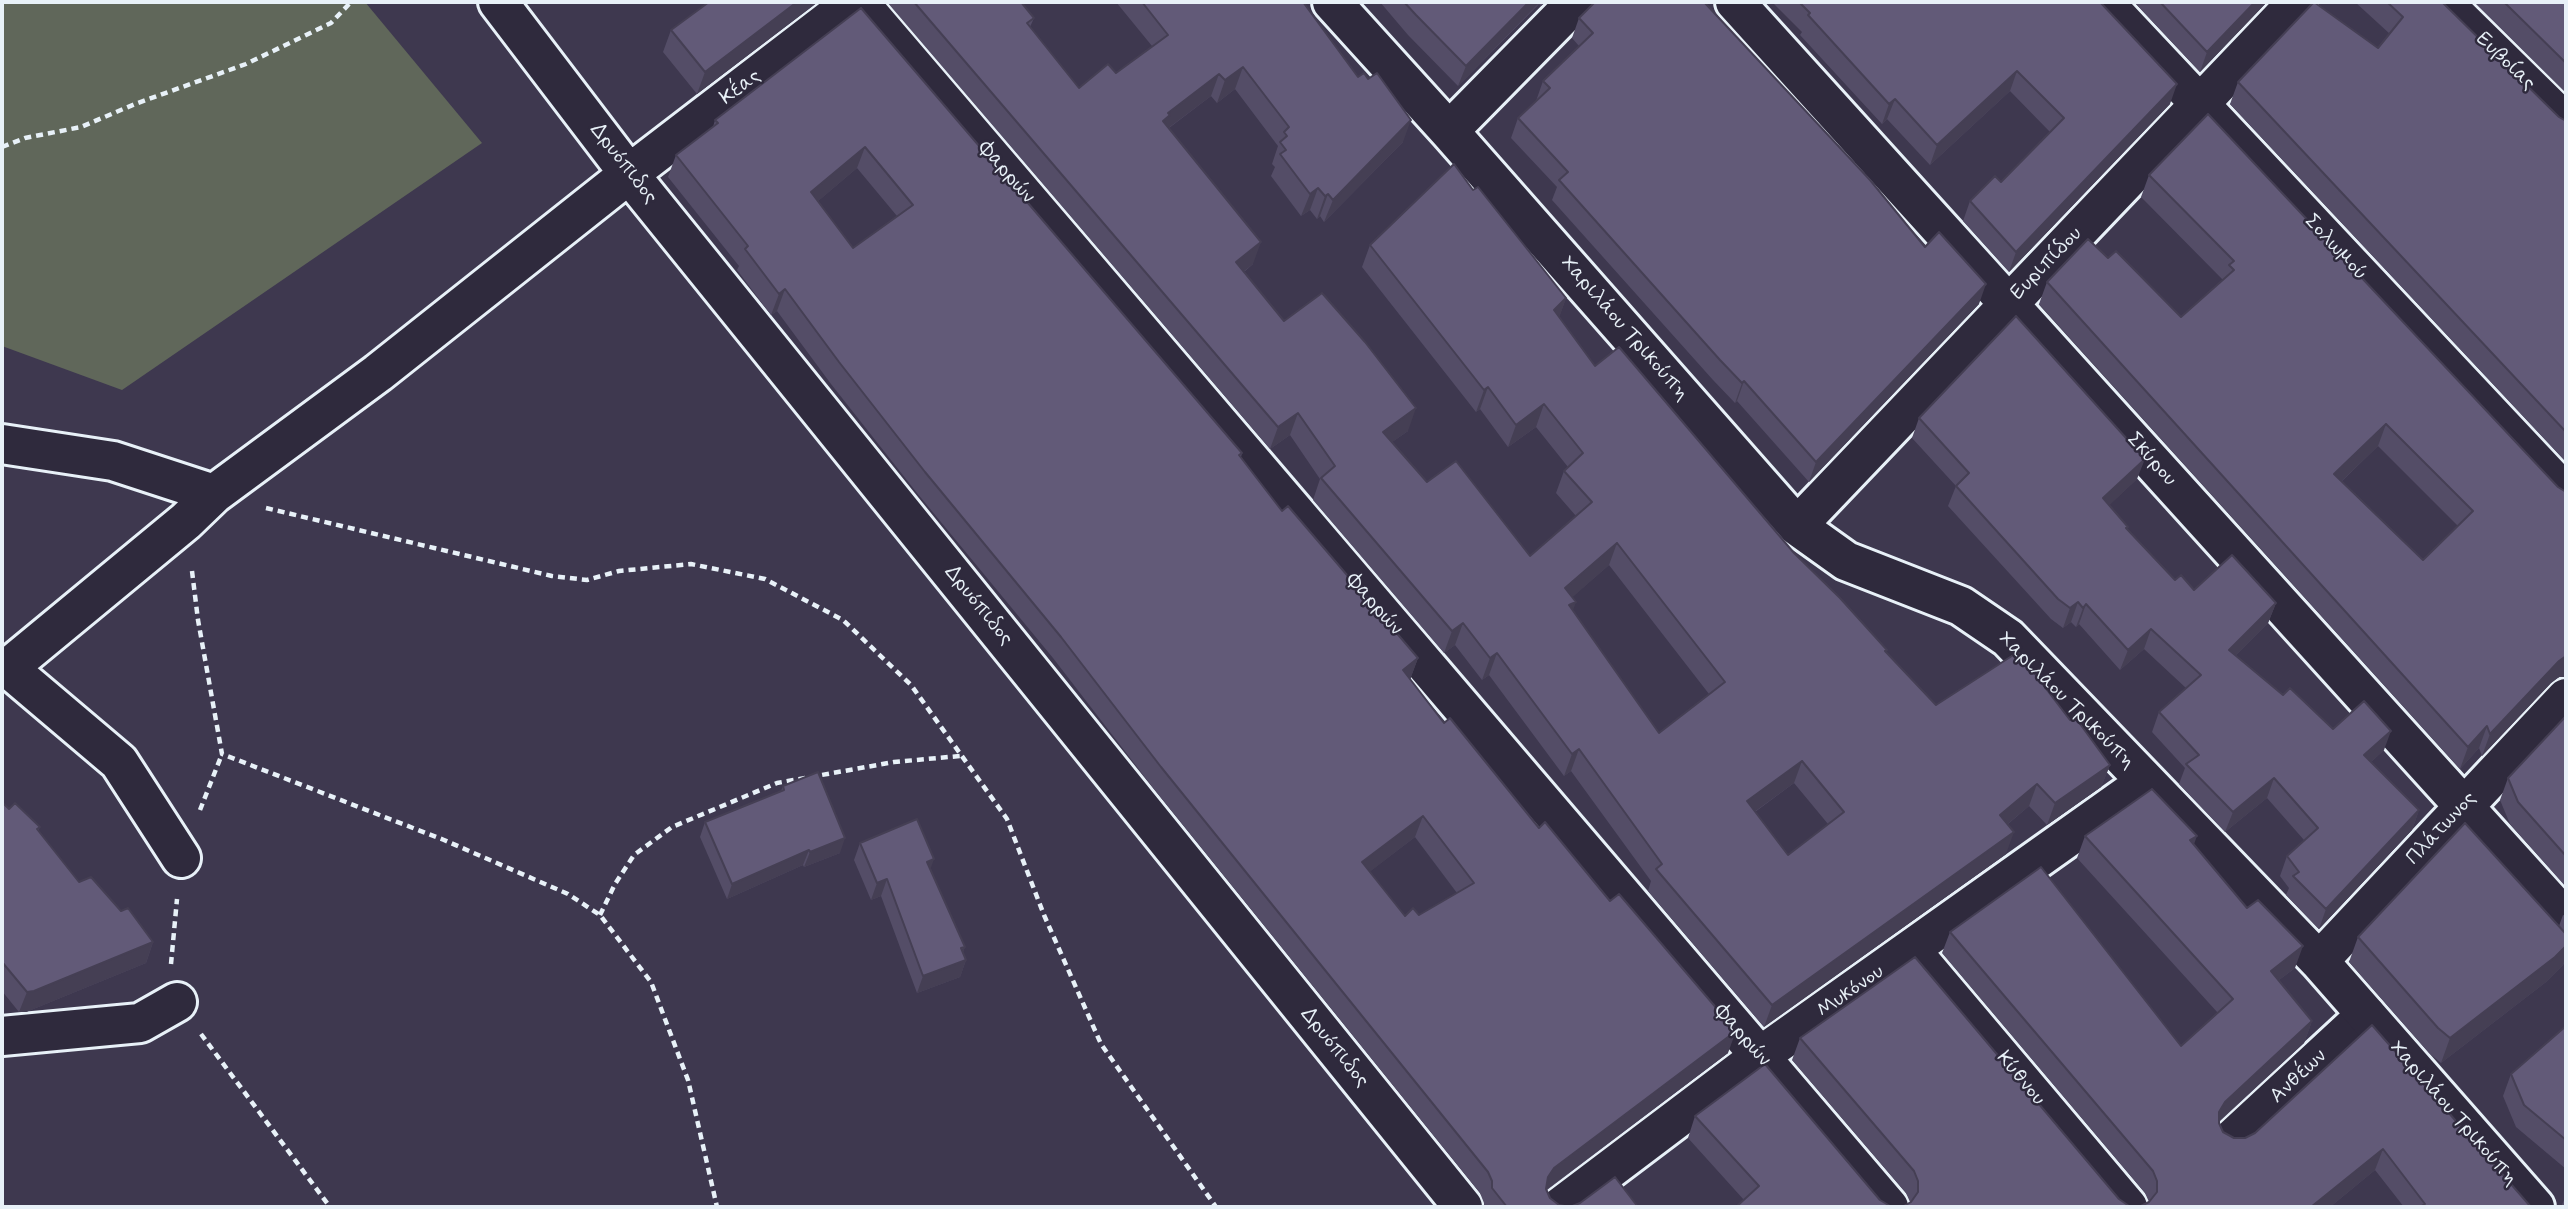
<!DOCTYPE html>
<html>
<head>
<meta charset="utf-8">
<style>
  body { margin:0 }
  #map { position:relative; width:2568px; height:1209px; overflow:hidden; background:#3e384f; font-family:Mynerve,sans-serif }
  canvas { display:block }
  .frame { position:absolute; inset:0; border:4px solid #e8f1f8; pointer-events:none }
</style>
</head>
<body>
<div id="map">
<canvas width="2568" height="1209"></canvas>
<div class="frame"></div>
</div>
<script>
const ctx = document.querySelector('canvas').getContext('2d');
ctx.lineJoin = 'round';
function fill(path, color) { ctx.fillStyle = color; ctx.fill(path, 'evenodd'); }
const toPath = rows => new Path2D(rows.map(r => 'M' + r).join(''));
function strokePath(path, color, width, dash) { ctx.strokeStyle = color; ctx.lineWidth = width; ctx.lineCap = dash ? 'butt' : 'round'; ctx.setLineDash(dash || []); ctx.stroke(path); }
function write(font, color, halo, rows, align = 'center') {
  ctx.font = font + ' Mynerve,sans-serif'; ctx.lineWidth = 5; ctx.setLineDash([]); ctx.textBaseline = 'middle'; ctx.strokeStyle = halo; ctx.fillStyle = color; for (const [text, x, y, turn = 0] of rows) {
    ctx.save(); ctx.translate(x, y); ctx.rotate((+turn || 0) * Math.PI / 180); ctx.textAlign = isNaN(turn) ? turn : align; if (halo) ctx.strokeText(text, 0, 0); ctx.fillText(text, 0, 0); ctx.restore();
  }
}
const green = toPath([
  [2,2,365,2,482,143,122,390,2,346]
]);
const path = toPath([
  [2,147,25,138,81,127,135,104,246,64,331,23,351,2],
  [266,508,552,576,587,580,619,571,691,564,765,579,843,620,911,685,1007,819,1044,915,1101,1044,1216,1207],
  [192,571,198,620,222,754,444,840,568,894,600,915,651,982,688,1080,717,1207],
  [200,810,222,754],
  [600,915,615,884,634,855,672,827,777,783,894,762,960,756],
  [171,964,177,899],
  [201,1034,330,1207]
]);
const pedestrian = toPath([
  [2232,1139,2366,1015]
]);
const minor = toPath([
  [498,2,629,174,1463,1207],
  [859,2,1889,1207],
  [1332,2,1449,131,1797,526,1846,561,1961,606,2008,638,2319,961,2535,1207],
  [1735,2,2566,919],
  [2104,2,2566,494],
  [2443,2,2566,123],
  [1449,131,1576,2],
  [2,444,113,461,214,494],
  [1797,526,2297,2],
  [181,858,119,762,8,668,186,521,214,494,378,373,629,174,853,2],
  [1911,950,2128,1207],
  [2319,961,2566,698],
  [2,1036,140,1023,177,1002],
  [1560,1207,1760,1056,2146,782]
]);
const wall = toPath([
  [818,2,697,94,663,52,671,30],
  [887,2,1021,2,1034,18,1030,27,1079,88,1116,73,1152,46,1116,2,1303,2,1403,142,1324,222,1320,216,1317,219,1310,210,1301,216,1271,176,1275,167,1272,164,1278,146,1235,89,1217,103,1211,96,1169,128,1253,264,1244,272,1284,321,1408,431,1392,442,1427,482,1530,556,1576,516,1556,493,1564,471,1568,467,1536,427,1508,447,1480,409,1476,412,1362,267,1370,245,1473,190,1566,298,1559,317,1595,366,1794,553,1887,650,1886,652,1936,705,2070,720,2110,765,2101,787,2047,825,2029,806,2008,824,2006,854,1764,1027,1648,891,1651,881,1571,771,1564,776,1489,675,1482,680,1455,645,1444,653,1313,500,1320,479,1290,435,1270,449],
  [1609,565,1709,694,1659,733,1572,611,1572,597],
  [1794,783,1828,824,1788,855,1755,812],
  [1380,2,1546,2,1541,6,1539,4,1458,86,1408,35],
  [1772,2,2100,2,2170,104,2009,272,1963,221,1970,201,2001,182,2050,132,2010,91,1930,165,1887,119,1882,124,1800,35,1802,32],
  [2134,2,2267,2,2200,72],
  [2355,2,2442,2,2559,117,2566,121,2566,462,2230,104,2238,82,2378,48,2390,34],
  [2474,2,2566,2,2566,93],
  [861,8,1242,453,1241,457,1282,511,1418,658,1410,679,1444,723,1539,828,1728,1053,1547,1190,1550,1198,1559,1205,1570,1207,1638,1207,1484,1207,1484,1203,1480,1193,1154,789,1053,658,917,493,831,384,777,311,771,315,737,270,739,266,668,177,676,155,713,127,715,120],
  [857,168,897,216,853,248,818,201],
  [1415,837,1457,893,1419,915,1405,916,1369,872],
  [1579,18,1925,247,1979,304,1809,482,1737,401,1735,403,1713,380,1552,200,1557,187,1511,138,1518,118,1536,101,1543,81,1579,46,1572,38],
  [2149,175,2558,487,2559,677,2551,683,2482,756,2479,748,2460,769,2039,304,2047,282,2108,258,2181,317,2223,280,2141,197],
  [2378,446,2458,526,2423,560,2342,481],
  [1919,418,2137,479,2109,505,2128,527,2127,529,2175,580,2194,590,2276,603,2268,623,2236,655,2283,695,2333,729,2384,750,2371,762,2419,810,2412,830,2319,929,2286,895,2289,888,2280,876,2287,856,2304,840,2267,798,2225,832,2179,784,2185,768,2152,732,2159,712,2186,688,2144,649,2120,670,2079,624,2076,627,2071,622,2063,628,2051,619,1948,506,1956,486,1912,438],
  [2566,716,2566,887,2510,824,2500,800,2508,778],
  [783,786,840,853,804,867,803,865,727,899,700,837,705,822,781,791],
  [2,802,9,809,40,827,38,831,79,882,121,911,153,942,146,963,26,1012,19,1012,2,991],
  [2085,836,2194,844,2295,968,2279,980,2312,1021,2304,1043,2219,1122,2223,1132,2234,1138,2245,1138,2255,1133,2372,1025,2531,1207,2404,1207,2375,1170,2330,1207,1736,1207,1744,1200,1688,1138,1695,1116,1880,1200,1890,1206,1902,1207,1910,1202,1906,1193,1792,1060,1800,1038,2119,1199,2129,1206,2139,1207,2149,1202,2145,1193,1942,953,1950,932,2181,1046,2218,1013,2077,858],
  [860,843,930,869,965,947,963,952,966,960,960,977,917,993,881,896,871,900,854,860],
  [2563,915,2566,916,2566,963,2565,961,2563,965,2546,982,2441,1063,2429,1053,2349,962,2358,937,2559,926],
  [2566,1026,2566,1169,2516,1127,2503,1096,2511,1074],
  [2564,1200,2566,1207,2561,1207]
]);
const shadedWall = toPath([
  [797,2,818,2,697,94,705,72],
  [1529,2,1540,2,1458,86,1466,66],
  [2255,2,2267,2,2200,72,2207,52],
  [1243,67,1235,89,1217,103,1225,80],
  [2017,71,2010,91,1930,165,1937,145],
  [1219,74,1211,96,1163,132,1163,121,1168,113],
  [2177,84,2170,104,2009,272,2016,252],
  [1895,99,1887,119,1882,124,1889,104],
  [1411,120,1403,142,1324,222,1333,200],
  [865,147,857,168,803,214,811,192],
  [1318,188,1310,210,1301,216,1310,194],
  [1328,194,1320,216,1317,219,1325,196],
  [1261,242,1253,264,1228,284,1236,262],
  [1986,284,1979,304,1809,482,1816,462],
  [785,289,777,311,771,315,779,294],
  [1566,298,1558,321,1554,310],
  [1744,381,1737,401,1735,403,1742,383],
  [1488,387,1480,409,1476,412,1484,390],
  [1544,404,1536,427,1508,447,1516,425],
  [1416,408,1408,431,1375,454,1383,432],
  [1298,413,1290,435,1270,449,1278,427],
  [2386,424,2378,446,2326,496,2334,474],
  [2145,459,2137,479,2096,518,2103,498],
  [1617,543,1609,565,1557,611,1565,588],
  [1576,602,1568,624,1569,605],
  [2078,602,2071,622,2063,628,2070,608],
  [2276,603,2268,623,2222,669,2229,650],
  [2086,604,2079,624,2076,627,2083,608],
  [1463,623,1455,645,1444,653,1452,631],
  [2151,629,2144,649,2120,670,2128,650],
  [1497,653,1489,675,1482,680,1490,658],
  [2566,656,2566,677,2559,677,2551,683,2482,756,2490,734,2559,661],
  [1418,658,1410,680,1403,670],
  [2487,726,2479,748,2460,769,2468,747],
  [2391,731,2384,750,2357,775,2364,755],
  [1579,749,1571,771,1564,776,1572,754],
  [1802,761,1794,783,1739,823,1747,801],
  [2110,765,2101,787,2047,825,2055,803],
  [2274,778,2267,798,2225,832,2233,812],
  [2037,784,2029,806,1992,837,2000,815],
  [2419,810,2412,830,2319,929,2326,909],
  [1423,816,1415,837,1354,884,1362,862],
  [2014,832,2006,854,1764,1027,1772,1005],
  [2197,836,2189,858,2190,840],
  [845,838,840,853,804,867,810,852],
  [809,850,803,865,727,899,732,884],
  [934,859,928,876,927,862],
  [887,879,881,896,871,900,877,883],
  [153,942,146,963,26,1012,19,1012,27,992],
  [2303,946,2295,968,2263,992,2271,971],
  [2566,946,2566,957,2563,965,2546,982,2441,1063,2450,1038],
  [965,947,959,962,966,960,960,977,917,993,923,976],
  [2312,1021,2304,1043,2217,1123,2219,1112,2225,1102],
  [1736,1031,1728,1053,1546,1190,1548,1177,1554,1168],
  [2383,1149,2375,1170,2330,1207,2311,1207]
]);
const building = toPath([
  [709,2,797,2,705,72,671,30,709,2],
  [914,2,1021,2,1034,18,1027,23,1079,88,1108,64,1116,73,1168,35,1142,2,1303,2,1358,77,1364,73,1368,79,1377,73,1411,120,1333,200,1328,194,1325,196,1318,188,1310,194,1280,154,1286,150,1280,142,1287,136,1284,132,1289,127,1243,67,1225,80,1219,74,1168,113,1170,115,1163,121,1261,242,1236,262,1284,321,1322,293,1365,342,1416,408,1383,432,1427,482,1456,461,1530,556,1592,502,1564,471,1583,453,1544,404,1516,425,1488,387,1484,390,1370,245,1454,164,1473,190,1478,187,1566,298,1554,310,1595,366,1619,347,1794,553,1840,598,1887,650,1885,651,1936,705,2018,652,2070,720,2075,717,2110,765,2055,803,2037,784,2000,815,2014,832,1772,1005,1656,869,1662,864,1579,749,1572,754,1497,653,1490,658,1463,623,1452,631,1321,478,1335,466,1298,413,1278,427,914,2],
  [1617,543,1725,682,1659,733,1569,605,1576,602,1565,588,1617,543],
  [1802,761,1844,812,1788,855,1747,801,1802,761],
  [1404,2,1529,2,1466,66,1416,15,1404,2],
  [1595,2,1704,2,1870,180,1925,247,1939,232,1986,284,1816,462,1744,381,1742,383,1720,360,1559,180,1568,172,1518,118,1550,88,1543,81,1593,33,1579,18,1595,2],
  [1799,2,2100,2,2177,84,2016,252,1970,201,1995,176,2001,182,2064,118,2017,71,1937,145,1895,99,1889,104,1808,15,1810,13,1799,2],
  [2160,2,2255,2,2207,52,2160,2],
  [2314,2,2378,48,2403,17,2387,2,2442,2,2559,117,2566,121,2566,432,2238,82,2314,2],
  [2504,2,2566,2,2566,63,2504,2],
  [861,8,1242,453,1239,455,1282,511,1288,506,1418,658,1403,670,1444,723,1450,718,1539,828,1545,822,1610,901,1619,894,1736,1031,1554,1168,1548,1177,1546,1189,1550,1198,1559,1205,1570,1207,1580,1203,1615,1177,1638,1207,1507,1207,1492,1188,1492,1181,1488,1172,1161,767,1061,637,925,472,839,362,785,289,779,294,745,249,748,246,676,155,718,123,715,120,861,8],
  [865,147,913,205,853,248,811,192,865,147],
  [1423,816,1474,883,1419,915,1413,908,1405,916,1362,862,1423,816],
  [2208,114,2558,487,2566,492,2566,656,2559,661,2490,734,2487,726,2468,747,2047,282,2088,239,2108,258,2116,251,2181,317,2234,270,2229,265,2234,261,2149,175,2208,114],
  [2386,424,2473,511,2423,560,2334,474,2386,424],
  [2016,316,2145,459,2103,498,2128,527,2126,528,2175,580,2181,575,2194,590,2232,555,2276,603,2229,650,2283,695,2290,688,2333,729,2364,701,2391,731,2364,755,2419,810,2326,909,2293,876,2299,872,2287,856,2318,828,2274,778,2233,812,2186,764,2199,755,2159,712,2201,675,2151,629,2128,650,2086,604,2083,608,2078,602,2070,608,2058,599,1956,486,1969,473,1919,418,2016,316],
  [2566,716,2566,856,2518,802,2508,778,2566,716],
  [818,772,845,838,810,852,809,850,732,884,705,822,784,790,783,786,818,772],
  [2152,789,2197,836,2190,840,2247,908,2258,900,2303,946,2271,971,2312,1021,2225,1102,2219,1112,2219,1123,2223,1132,2234,1138,2245,1138,2255,1133,2372,1025,2531,1207,2420,1207,2425,1204,2383,1149,2311,1207,1736,1207,1759,1186,1695,1116,1765,1064,1880,1200,1890,1206,1902,1207,1911,1202,1918,1192,1918,1181,1914,1171,1800,1038,1915,957,2119,1199,2129,1206,2139,1207,2149,1202,2157,1192,2157,1181,2153,1171,1950,932,2041,867,2181,1046,2233,999,2085,836,2152,789],
  [2,802,9,809,15,803,40,827,37,829,79,882,91,877,121,911,128,908,153,942,34,991,27,992,2,962,2,802],
  [917,819,934,859,927,862,965,947,961,948,966,960,923,976,887,879,877,883,860,843,917,819],
  [2465,823,2566,934,2566,946,2555,957,2450,1038,2438,1028,2358,937,2465,823],
  [2566,1026,2566,1140,2524,1105,2511,1074,2566,1026]
]);
const streetNames = [
  ["Ευβοίας",2505,62,44],
  ["Κέας",741,88,-37],
  ["Δρυόπιδος",623,164,52],
  ["Φαρρών",1006,173,49],
  ["Σολωμού",2335,248,47],
  ["Ευριπίδου",2047,264,-46],
  ["Χαριλάου Τρικούπη",1624,329,49],
  ["Σκύρου",2151,460,48],
  ["Φαρρών",1374,605,49],
  ["Δρυόπιδος",978,606,51],
  ["Χαριλάου Τρικούπη",2066,701,45],
  ["Πλάτωνος",2442,829,-47],
  ["Μυκόνου",1851,992,-35],
  ["Φαρρών",1742,1036,49],
  ["Δρυόπιδος",1334,1048,51],
  ["Ανθέων",2299,1077,-43],
  ["Κύθνου",2020,1079,50],
  ["Χαριλάου Τρικούπη",2453,1114,49]
];
fill(green, '#60675a');
strokePath(pedestrian, '#e8f1f8', 44);
strokePath(minor, '#e8f1f8', 44);
strokePath(path, '#e8f1f8', 4.5, [7, 5]);
strokePath(pedestrian, '#2f2a3d', 38);
strokePath(minor, '#2f2a3d', 38);
fill(wall, '#544d67');
fill(shadedWall, '#453f54');
fill(building, '#625a78');
strokePath(building, '#453f54', 2);
write('21px', '#e8f1f8', '#2f2a3d', streetNames);
</script>
</body>
</html>
